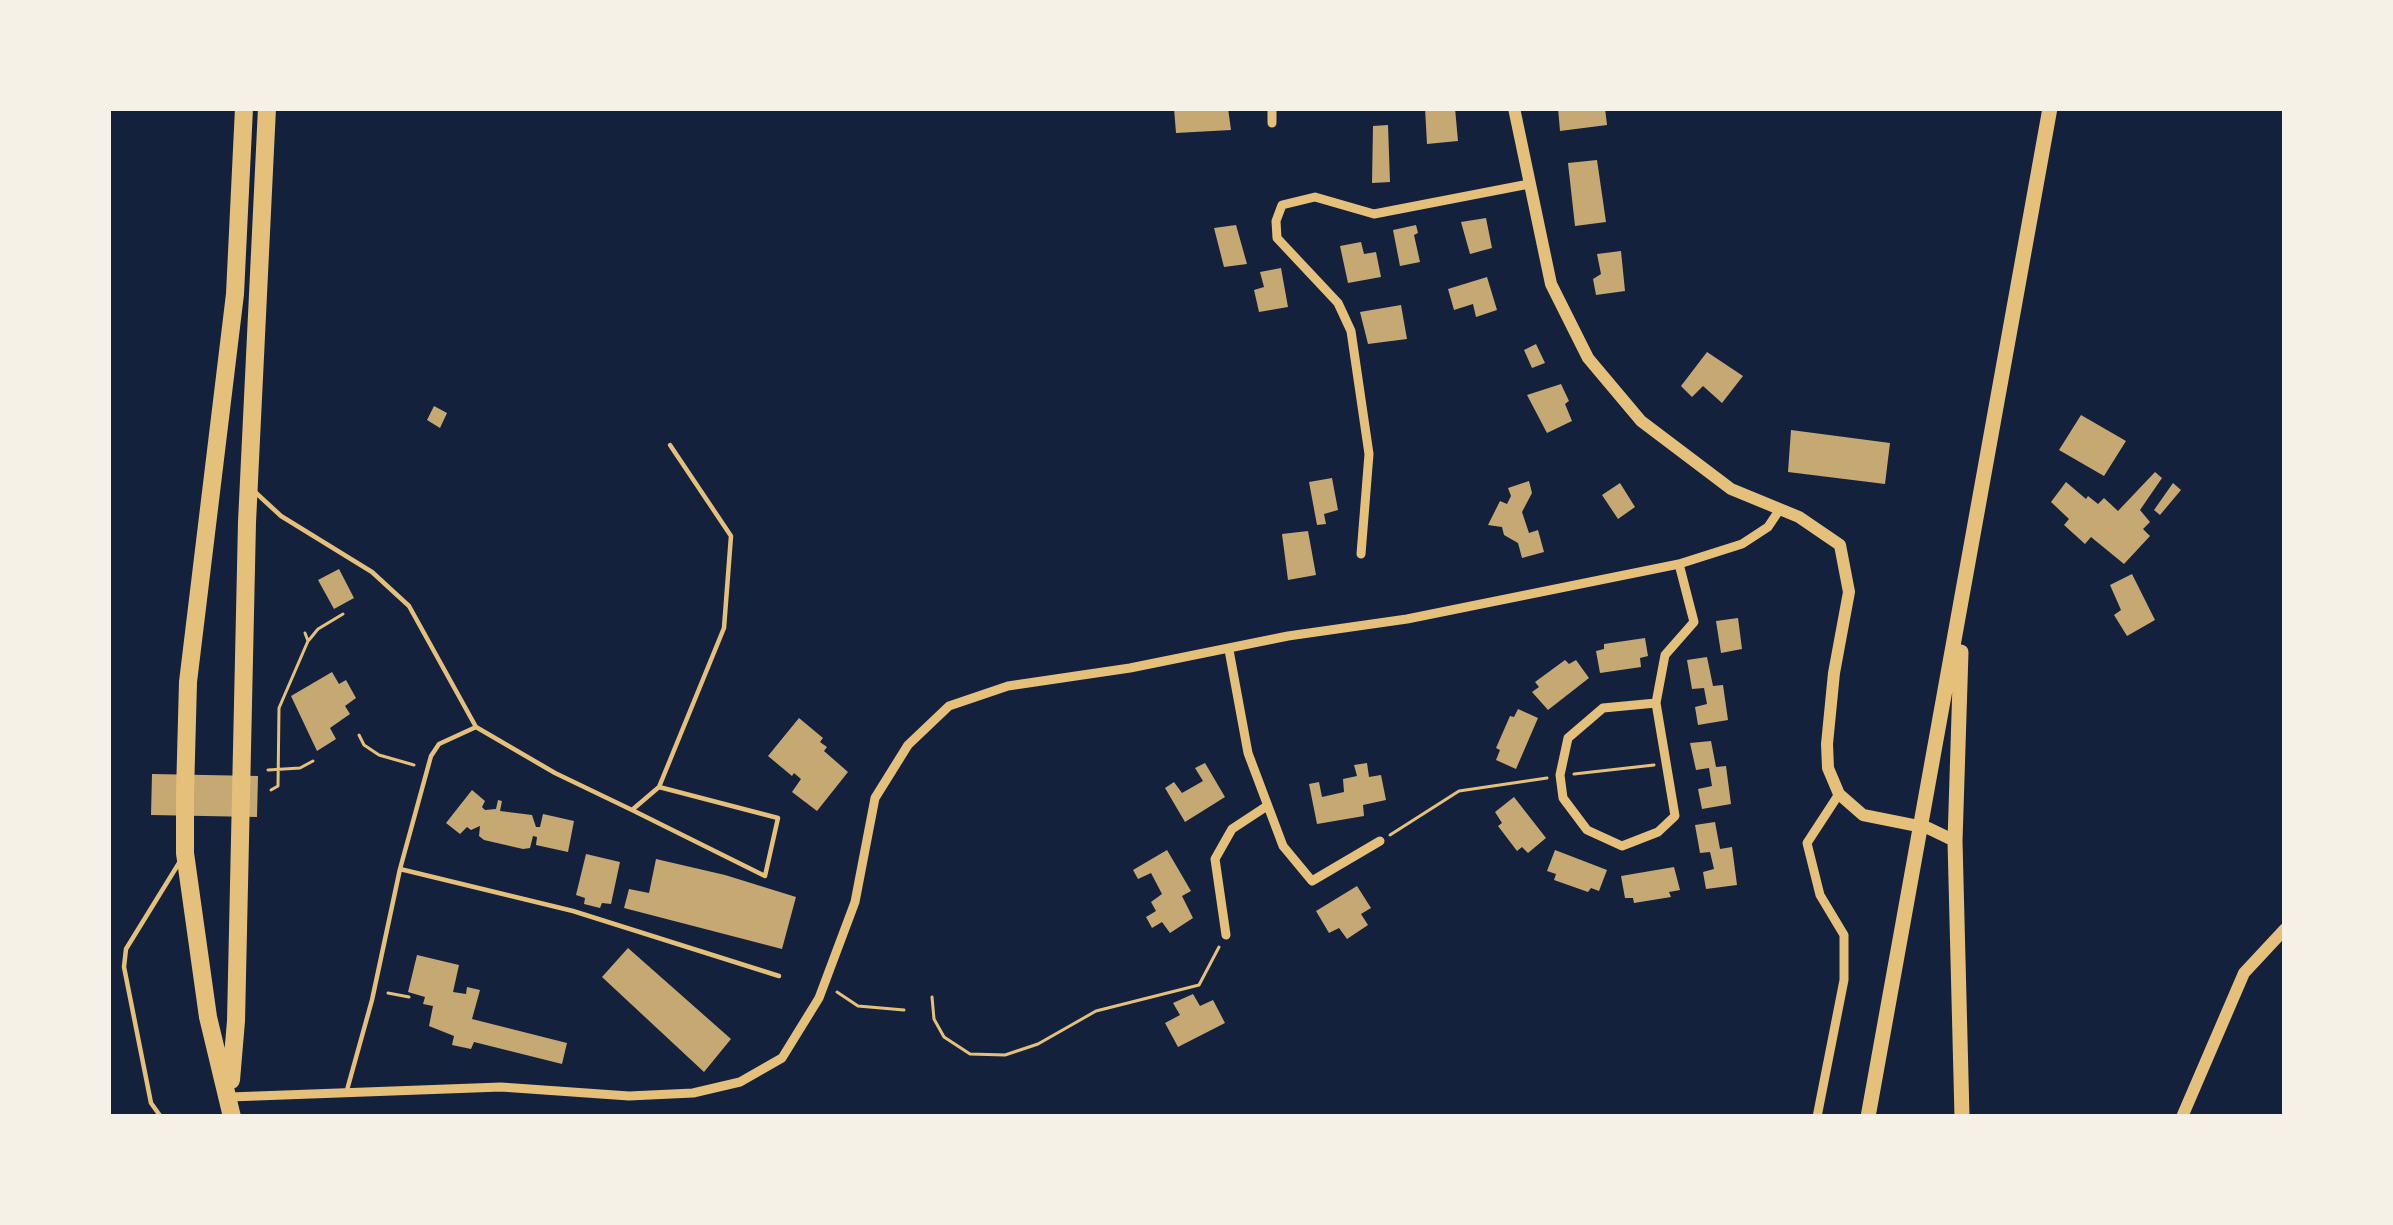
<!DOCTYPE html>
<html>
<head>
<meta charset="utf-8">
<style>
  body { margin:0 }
  #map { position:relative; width:2393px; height:1225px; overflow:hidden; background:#14213d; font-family:"Asap Condensed",sans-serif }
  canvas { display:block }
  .frame { position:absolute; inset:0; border:111px solid #f6f1e7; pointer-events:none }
</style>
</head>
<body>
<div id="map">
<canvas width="2393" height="1225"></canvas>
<div class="frame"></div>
</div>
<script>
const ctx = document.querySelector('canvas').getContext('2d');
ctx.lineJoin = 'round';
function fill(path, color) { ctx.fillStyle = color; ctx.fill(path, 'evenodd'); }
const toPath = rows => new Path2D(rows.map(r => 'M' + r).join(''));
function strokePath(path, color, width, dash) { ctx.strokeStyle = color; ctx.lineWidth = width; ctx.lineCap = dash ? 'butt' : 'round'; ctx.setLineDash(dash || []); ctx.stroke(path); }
const building = toPath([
  [1174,108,1228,108,1231,130,1176,133],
  [1425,108,1455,108,1458,141,1427,144],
  [1558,108,1605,108,1607,125,1560,131],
  [1388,125,1390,182,1372,183,1373,126],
  [1597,160,1606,222,1575,226,1568,163],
  [1486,218,1492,248,1470,254,1461,222],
  [1236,225,1247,264,1224,267,1214,228],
  [1416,225,1418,233,1414,235,1420,262,1400,266,1393,230],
  [1361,242,1364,254,1376,252,1381,277,1348,283,1340,246],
  [1621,251,1625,291,1596,295,1593,279,1601,274,1597,254],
  [1281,268,1288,307,1259,312,1254,290,1264,287,1260,272],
  [1487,277,1497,310,1476,317,1473,304,1454,310,1448,289],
  [1401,305,1407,339,1368,344,1360,312],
  [1536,344,1545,363,1532,368,1524,350],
  [1707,352,1743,376,1722,403,1703,386,1692,397,1681,386],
  [1561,384,1569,401,1565,404,1572,421,1547,433,1527,395],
  [434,406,447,413,440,428,427,420],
  [2081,415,2126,441,2104,476,2059,450],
  [1791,430,1890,443,1885,484,1788,472],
  [2155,472,2162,478,2140,510,2150,522,2143,529,2150,536,2124,564,2091,537,2085,544,2064,525,2069,519,2051,502,2066,482,2086,499,2088,496,2098,504,2104,498,2118,511],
  [1332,478,1338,510,1324,514,1326,524,1317,525,1309,482],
  [1529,481,1532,493,1522,512,1529,533,1538,530,1544,552,1522,558,1518,543,1504,535,1502,527,1488,525,1500,501,1507,504,1511,496,1508,488],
  [1620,483,1635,507,1618,519,1602,495],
  [2173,483,2181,490,2160,515,2154,510],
  [1308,531,1316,575,1288,580,1282,534],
  [339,569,354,598,334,609,318,580],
  [2132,574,2155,620,2127,636,2114,615,2121,610,2110,585],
  [1738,618,1742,649,1721,653,1716,621],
  [1645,638,1648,656,1640,658,1641,667,1600,673,1596,651,1604,649,1604,644],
  [1707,657,1713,686,1723,685,1728,720,1698,725,1695,707,1707,704,1704,688,1692,689,1687,660],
  [1565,660,1569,664,1576,660,1589,678,1548,710,1532,692,1539,687,1535,682],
  [332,672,339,684,346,680,356,698,345,706,350,714,330,728,336,739,317,751,291,696],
  [1518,709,1538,718,1516,769,1496,760,1500,750,1496,748,1510,716,1514,717],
  [799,718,823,738,820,742,827,747,824,751,848,772,817,811,792,792,801,779,794,773,792,776,768,756],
  [1711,741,1716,767,1726,766,1731,804,1702,809,1698,789,1712,786,1709,768,1696,770,1690,743],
  [1205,763,1225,797,1185,822,1165,788,1174,782,1182,793,1203,781,1195,768],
  [1367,763,1369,777,1381,775,1386,800,1363,805,1364,816,1317,824,1309,784,1319,782,1322,797,1344,792,1343,779,1357,776,1354,765],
  [152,774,258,776,257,817,151,815],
  [472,790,485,801,482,807,485,810,496,809,498,800,502,801,500,811,532,815,536,827,540,827,543,814,574,821,568,852,536,845,537,837,533,836,530,848,523,849,484,840,479,836,480,826,471,830,467,827,460,834,446,823],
  [1514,797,1546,838,1528,853,1522,847,1517,851,1498,826,1502,823,1495,812],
  [1715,822,1720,849,1732,847,1737,885,1706,889,1703,872,1714,869,1710,852,1700,853,1695,825],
  [1167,850,1191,891,1182,896,1193,918,1170,933,1162,922,1152,928,1146,917,1156,911,1151,902,1162,894,1151,873,1138,879,1133,870],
  [1555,850,1607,870,1599,891,1591,888,1588,892,1554,880,1556,874,1547,871],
  [586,854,620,862,611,904,602,903,600,908,584,904,585,898,576,895],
  [656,859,725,875,796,897,782,949,624,908,629,889,649,893],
  [1674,867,1680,890,1669,892,1671,897,1634,903,1633,898,1625,898,1621,876],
  [1357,886,1371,908,1361,914,1368,925,1347,939,1339,928,1329,933,1316,911],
  [628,948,731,1039,704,1072,602,977],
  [417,955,459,965,453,992,466,994,467,987,480,990,472,1019,567,1043,562,1064,474,1042,471,1049,452,1045,454,1036,429,1026,433,1006,423,1004,425,997,408,992],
  [1193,994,1200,1006,1213,1000,1225,1023,1178,1047,1165,1023,1180,1015,1173,1003]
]);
const path = toPath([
  [309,640,318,629,343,614],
  [359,735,364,745,379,755,414,765],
  [268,770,300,768,313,761],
  [1574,774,1654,765],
  [271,790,278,786,279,708,308,641,305,633],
  [1390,835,1459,791,1547,778],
  [837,992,858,1006,904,1010],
  [388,993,409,997],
  [932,997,934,1019,944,1037,970,1054,1005,1055,1038,1044,1096,1011,1199,985,1219,947]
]);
const service = toPath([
  [670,445,731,536,724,628,659,787,632,810,555,773,476,727,439,744,431,756,400,869,573,911,779,976],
  [255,492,281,516,372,572,409,606,476,727],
  [632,810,765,876,778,818,659,787],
  [347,1090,372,1000,400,869],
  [161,1117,151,1103,124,967,126,949,179,863]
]);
const minor = toPath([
  [1272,108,1272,123],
  [1361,554,1369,454,1351,331,1338,303,1277,238,1276,221,1282,205,1315,197,1374,214,1529,184],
  [1229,650,1248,753,1283,846,1312,881,1380,841],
  [1656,703,1603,708,1568,738,1560,775,1563,798,1587,830,1622,846,1658,832,1675,816,1656,703,1665,655,1694,622,1679,564],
  [1226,935,1215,859,1232,829,1267,806],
  [230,1097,501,1087,629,1096,693,1093,740,1082,782,1058,819,998,855,902,875,798,908,745,949,706,1008,686,1130,668,1288,636,1407,619,1679,564,1742,544,1768,527,1780,509],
  [1817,1117,1844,980,1844,935,1820,895,1807,843,1839,794]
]);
const tertiary = toPath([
  [1514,108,1551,284,1588,358,1641,421,1731,489,1799,517,1840,545,1849,592,1834,673,1827,744,1828,768,1839,794,1863,815,1928,828,1955,841],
  [2182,1117,2244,973,2285,929]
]);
const primary = toPath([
  [1961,652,1955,841,1962,1117],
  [1868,1117,2050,108]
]);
const motorway = toPath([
  [231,1080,236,1021,247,522,267,108],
  [232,1117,208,1017,185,853,185,794,188,682,235,294,244,108]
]);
fill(building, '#c6a872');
strokePath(path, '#e5c07b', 3);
strokePath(service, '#e5c07b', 4.5);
strokePath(minor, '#e5c07b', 9);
strokePath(tertiary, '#e5c07b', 12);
strokePath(primary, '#e5c07b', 15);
strokePath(motorway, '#e5c07b', 18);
</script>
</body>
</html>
